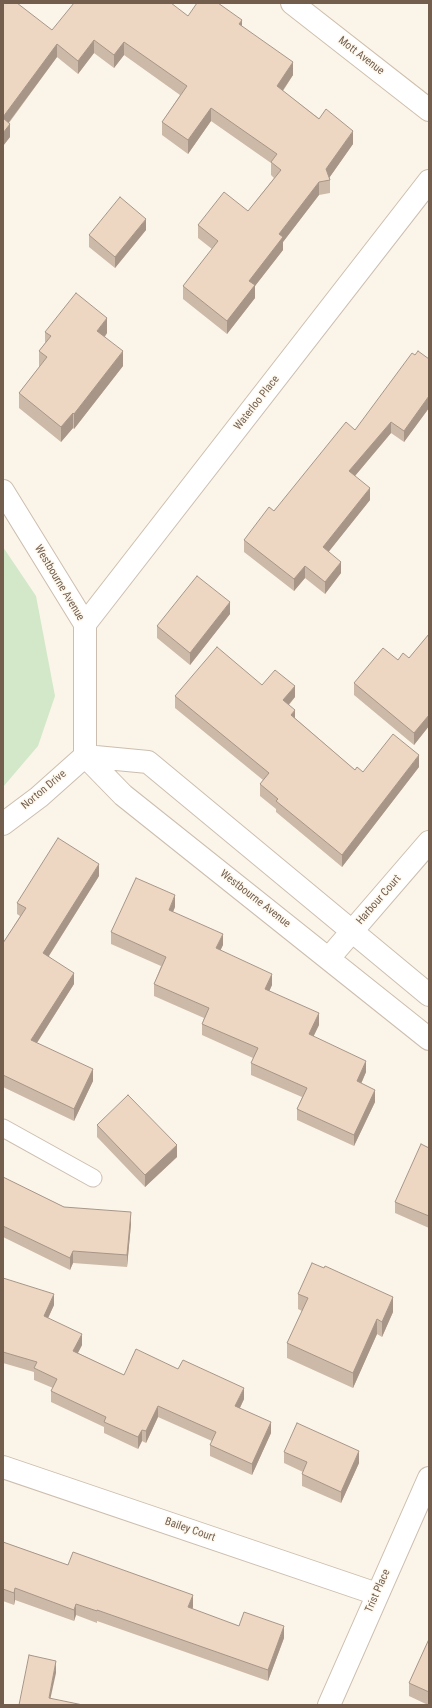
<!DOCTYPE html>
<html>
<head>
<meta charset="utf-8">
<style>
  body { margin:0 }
  #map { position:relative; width:432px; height:1708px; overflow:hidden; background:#fbf5e9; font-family:"Roboto Condensed",sans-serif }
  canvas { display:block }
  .frame { position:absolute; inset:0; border:4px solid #735e4e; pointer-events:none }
</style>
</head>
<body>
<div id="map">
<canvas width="432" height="1708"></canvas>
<div class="frame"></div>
</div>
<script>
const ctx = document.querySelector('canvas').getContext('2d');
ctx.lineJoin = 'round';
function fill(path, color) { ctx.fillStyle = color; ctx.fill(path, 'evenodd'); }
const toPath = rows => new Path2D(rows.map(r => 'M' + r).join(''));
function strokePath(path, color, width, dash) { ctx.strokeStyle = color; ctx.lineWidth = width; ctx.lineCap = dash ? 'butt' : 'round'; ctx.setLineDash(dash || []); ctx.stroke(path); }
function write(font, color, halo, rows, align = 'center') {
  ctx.font = font + ' "Roboto Condensed",sans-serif'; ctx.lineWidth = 3; ctx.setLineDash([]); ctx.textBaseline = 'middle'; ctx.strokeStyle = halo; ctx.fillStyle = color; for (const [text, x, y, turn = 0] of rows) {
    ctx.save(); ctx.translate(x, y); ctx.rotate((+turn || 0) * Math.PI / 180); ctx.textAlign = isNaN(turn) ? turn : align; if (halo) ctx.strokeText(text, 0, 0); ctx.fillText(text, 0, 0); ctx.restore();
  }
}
const green = toPath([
  [3,547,36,596,55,696,38,746,3,787]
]);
const lane = toPath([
  [3,1128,93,1178]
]);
const street = toPath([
  [3,491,85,624,85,756,123,795,429,1039],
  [85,624,429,181],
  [85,756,148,762,429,995],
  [3,824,39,797,85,756],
  [329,958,429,842],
  [3,1467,377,1594],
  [329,1705,429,1478]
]);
const secondary = toPath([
  [292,3,429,110]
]);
const wall = toPath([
  [3,3,52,30,188,16,242,26,293,75,283,91,353,144,329,178,330,180,330,193,319,195,283,242,283,250,255,286,255,298,227,334,183,299,183,286,212,249,198,238,198,225,248,211,274,178,271,175,271,163,211,121,188,154,162,135,162,122,180,95,124,55,114,68,94,53,78,74,57,57,9,123,10,137,3,146],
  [146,230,115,268,89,247,89,235],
  [45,332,107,333,105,337,123,366,74,429,73,428,61,442,19,408,19,393,40,366,39,366,39,351,45,343],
  [415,355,429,359,429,408,404,442,391,433,355,476,370,500,328,552,341,573,325,594,305,578,294,591,244,552,244,540,355,430],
  [230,614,190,665,157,638,157,626],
  [429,634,429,726,414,745,354,695,354,683,398,660,409,658],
  [262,685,295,697,289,705,295,718,355,770,363,772,419,767,342,867,276,812,276,809,260,796,260,784,263,780,175,708,175,696],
  [99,876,49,956,74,984,37,1043,93,1081,74,1121,3,1087,3,943,20,916,17,914,17,903],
  [175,907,173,912,223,945,220,950,272,985,269,991,319,1025,313,1036,366,1072,361,1084,375,1102,354,1146,297,1120,297,1109,302,1097,251,1075,251,1063,253,1058,202,1035,202,1024,204,1018,154,996,154,984,161,966,111,944,111,932],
  [97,1125,177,1157,145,1187,97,1137],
  [429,1148,429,1228,395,1213,395,1202],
  [3,1177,64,1207,131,1224,127,1267,73,1263,70,1270,3,1237],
  [3,1278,54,1305,48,1318,82,1345,78,1353,124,1375,244,1399,240,1408,271,1433,252,1475,210,1456,210,1445,212,1441,158,1417,146,1443,142,1441,138,1449,104,1433,104,1427,51,1402,51,1391,53,1388,34,1380,34,1372,3,1363],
  [298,1294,393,1312,382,1337,377,1334,353,1388,287,1358,287,1343,302,1311,298,1309],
  [284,1452,359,1463,341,1503,302,1486,302,1474,303,1472,284,1463],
  [3,1542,68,1565,193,1607,192,1609,239,1626,284,1638,268,1681,97,1621,97,1623,76,1615,74,1621,15,1600,14,1605,3,1601],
  [429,1639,429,1705,428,1705,409,1696,409,1683]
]);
const shadedWall = toPath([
  [242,20,242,33,239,24],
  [94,40,94,53,78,74,78,61],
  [124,42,124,55,114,68,114,55],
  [57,44,57,57,3,130,3,117],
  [293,62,293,75,277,99,277,86],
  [211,108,211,121,188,154,188,140],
  [10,124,10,137,3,146,3,133],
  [353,131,353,144,327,181,326,169],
  [319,182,319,195,283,242,283,250,255,286,255,298,227,334,227,321,249,281,279,234],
  [146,219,146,230,115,268,115,257],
  [107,318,107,333,97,346,97,331],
  [123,351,123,366,74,429,74,414],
  [429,396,429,408,404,442,404,431],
  [73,413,73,428,61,442,61,427],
  [391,422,391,433,349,483,349,471],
  [370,488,370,500,323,559,323,547],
  [341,562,341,573,325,594,325,582],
  [305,566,305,578,294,591,294,579],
  [230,602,230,614,190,665,190,653],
  [295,686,295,697,283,711,283,700],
  [295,710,295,721,291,715],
  [429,715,429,726,414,745,414,733],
  [419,755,419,767,342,867,342,855],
  [99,864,99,876,43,965,43,953],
  [175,895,175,907,169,921,169,910],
  [223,934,223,945,216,960,216,948],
  [74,973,74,984,31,1052,31,1040],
  [272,974,272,985,265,1001,265,989],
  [319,1013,319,1025,309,1046,309,1034],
  [366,1061,366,1072,357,1093,357,1081],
  [93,1069,93,1081,74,1121,74,1109],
  [375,1090,375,1102,354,1146,354,1135],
  [177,1145,177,1157,145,1187,145,1175],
  [131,1212,131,1224,127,1267,127,1255],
  [73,1251,73,1263,70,1270,70,1258],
  [54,1294,54,1305,44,1327,44,1316],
  [393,1297,393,1312,382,1337,382,1322],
  [377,1319,377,1334,353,1388,353,1373],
  [82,1334,82,1345,73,1362,73,1351],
  [244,1388,244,1399,235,1418,235,1406],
  [158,1406,158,1417,146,1443,146,1431],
  [271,1422,271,1433,252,1475,252,1464],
  [142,1430,142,1441,138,1449,138,1437],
  [359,1451,359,1463,341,1503,341,1492],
  [15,1588,15,1600,14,1605,14,1593],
  [193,1595,193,1607,188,1619,188,1607],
  [76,1604,76,1615,74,1621,74,1610],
  [284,1626,284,1638,268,1681,268,1670],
  [56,1661,56,1673,49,1705,49,1698]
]);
const building = toPath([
  [3,3,17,3,52,30,74,3,171,3,188,16,197,3,218,3,242,20,239,24,293,62,277,86,319,119,326,109,353,131,326,169,330,180,319,182,279,234,283,237,249,281,255,285,227,321,183,286,218,241,198,225,224,192,248,211,281,170,271,162,277,154,211,108,188,140,162,122,187,86,124,42,114,55,94,40,78,61,57,44,3,117,3,3],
  [3,118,10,124,3,133,3,118],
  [120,197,146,219,115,257,89,235,120,197],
  [76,293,107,318,97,331,123,351,74,414,73,413,61,427,19,393,47,357,39,351,51,336,45,332,76,293],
  [418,351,429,359,429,396,404,431,391,422,349,471,370,488,323,547,341,562,325,582,305,566,294,579,244,540,269,507,274,511,346,422,355,430,412,353,415,355,418,351],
  [197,576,230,602,190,653,157,626,197,576],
  [429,634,429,715,414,733,354,683,383,648,398,660,403,653,409,658,429,634],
  [217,647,262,685,275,670,295,686,283,700,295,710,291,715,355,770,357,767,363,772,393,734,419,755,342,855,276,801,278,799,260,784,269,773,175,696,217,647],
  [58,838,99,864,43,953,74,973,31,1040,93,1069,74,1109,3,1075,3,943,26,908,17,903,58,838],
  [136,878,175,895,169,910,223,934,216,948,272,974,265,989,319,1013,309,1034,366,1061,357,1081,375,1090,354,1135,297,1109,307,1088,251,1063,258,1048,202,1024,209,1008,154,984,166,957,111,932,136,878],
  [128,1095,177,1145,145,1175,97,1125,128,1095],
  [421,1144,429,1148,429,1216,395,1202,421,1144],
  [3,1177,64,1207,131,1212,127,1255,73,1251,70,1258,3,1226,3,1177],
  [312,1263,324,1268,325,1266,393,1297,382,1322,377,1319,353,1373,287,1343,308,1298,298,1294,312,1263],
  [3,1278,54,1294,44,1316,82,1334,73,1351,124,1375,136,1349,178,1369,183,1360,244,1388,235,1406,271,1422,252,1464,210,1445,216,1432,158,1406,146,1431,142,1430,138,1437,104,1422,106,1417,51,1391,57,1379,34,1368,37,1362,3,1352,3,1278],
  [297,1423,359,1451,341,1492,302,1474,307,1462,284,1452,297,1423],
  [3,1542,68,1565,73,1552,193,1595,188,1607,239,1626,244,1612,284,1626,268,1670,97,1610,97,1611,76,1604,74,1610,15,1588,14,1593,3,1589,3,1542],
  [429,1639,429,1692,409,1683,429,1639],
  [29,1655,56,1661,49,1698,83,1705,19,1705,29,1655]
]);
const streetNames = [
  ["Mott Avenue",361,56,38],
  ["Waterloo Place",257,403,-52],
  ["Westbourne Avenue",59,583,59],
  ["Norton Drive",44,790,-40],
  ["Westbourne Avenue",255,899,38],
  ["Harbour Court",379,900,-49],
  ["Bailey Court",190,1530,19],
  ["Trist Place",378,1591,-66]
];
fill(green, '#d2e8c8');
strokePath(lane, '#ccbeaf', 19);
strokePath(street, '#ccbeaf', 24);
strokePath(secondary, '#cfbfad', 24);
strokePath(lane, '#fff', 17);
strokePath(street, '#fff', 22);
strokePath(secondary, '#fff', 22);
fill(wall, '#cdb9a7');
fill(shadedWall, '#a79688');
fill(building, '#eed7c2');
strokePath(building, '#a79688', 1);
write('11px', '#735e4e', '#fef9ef', streetNames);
</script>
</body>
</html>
